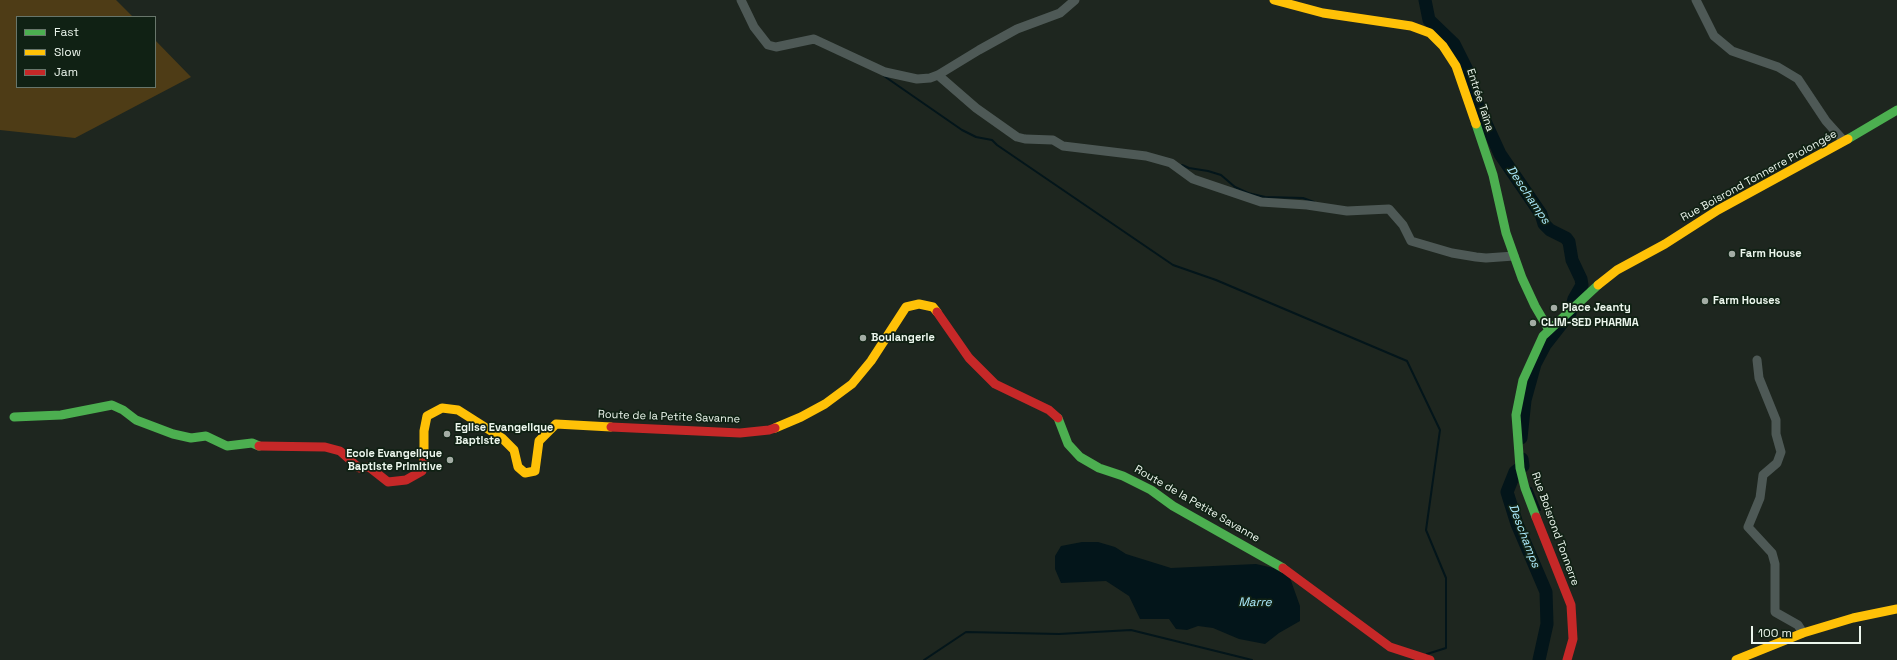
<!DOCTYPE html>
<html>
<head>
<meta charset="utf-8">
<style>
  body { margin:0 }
  #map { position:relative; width:1897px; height:660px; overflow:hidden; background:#1e261f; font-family:"Space Grotesk",sans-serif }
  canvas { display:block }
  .legend { position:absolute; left:16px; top:16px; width:140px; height:72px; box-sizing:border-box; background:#102114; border:1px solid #68766b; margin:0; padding:5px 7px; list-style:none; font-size:12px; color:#ecf6ed }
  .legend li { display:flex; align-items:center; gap:8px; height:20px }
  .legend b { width:20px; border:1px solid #68766b }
  .scale { position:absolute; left:1751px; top:626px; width:110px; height:18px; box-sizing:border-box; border:2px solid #ecf6ed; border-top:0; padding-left:5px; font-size:12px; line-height:14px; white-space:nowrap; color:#ecf6ed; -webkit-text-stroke:3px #102114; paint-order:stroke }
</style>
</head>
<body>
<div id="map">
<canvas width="1897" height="660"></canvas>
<ul class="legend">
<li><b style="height:5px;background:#4caf50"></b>Fast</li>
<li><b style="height:5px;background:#ffc107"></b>Slow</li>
<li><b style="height:5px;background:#c62828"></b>Jam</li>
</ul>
<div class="scale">100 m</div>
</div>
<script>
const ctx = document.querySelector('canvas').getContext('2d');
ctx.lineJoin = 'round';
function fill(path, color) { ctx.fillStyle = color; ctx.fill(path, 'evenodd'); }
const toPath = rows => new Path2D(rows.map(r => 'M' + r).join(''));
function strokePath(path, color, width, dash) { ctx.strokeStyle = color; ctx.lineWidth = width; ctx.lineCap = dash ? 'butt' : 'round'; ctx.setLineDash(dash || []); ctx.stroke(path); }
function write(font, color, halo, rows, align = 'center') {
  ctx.font = font + ' "Space Grotesk",sans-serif'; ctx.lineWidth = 3.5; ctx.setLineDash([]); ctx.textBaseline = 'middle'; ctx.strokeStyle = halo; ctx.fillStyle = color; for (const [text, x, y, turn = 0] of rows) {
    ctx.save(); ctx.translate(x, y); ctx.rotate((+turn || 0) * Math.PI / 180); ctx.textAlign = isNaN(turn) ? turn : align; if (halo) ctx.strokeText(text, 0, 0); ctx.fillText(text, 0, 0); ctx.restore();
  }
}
const green = toPath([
  [0,0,116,0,133,17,17,17,17,87,155,87,155,40,191,77,75,138,0,130]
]);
const water = toPath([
  [1082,542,1098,542,1115,547,1126,554,1171,568,1256,564,1278,569,1290,578,1300,606,1300,621,1279,633,1265,644,1239,639,1213,628,1198,626,1187,630,1176,629,1169,619,1140,619,1129,596,1106,581,1061,583,1055,569,1055,556,1061,546]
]);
const stream = toPath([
  [884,76,962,130,976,137,992,140,997,145,1173,265,1216,280,1407,361,1440,430,1426,530,1446,578,1446,648,1427,654],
  [1182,165,1189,168,1208,171,1221,175,1235,187,1248,193,1265,197,1303,198,1314,202],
  [1531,488,1540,510],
  [924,660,966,632,1059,634,1131,630,1252,660]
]);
const river = toPath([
  [1425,0,1429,20,1454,44,1468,72,1478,106,1500,154,1541,214,1544,224,1550,230,1566,238,1569,242,1572,260,1581,279,1582,285,1574,299,1570,313,1545,345,1535,364,1525,400,1521,438],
  [1522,459,1523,466,1515,472,1507,492,1517,524,1546,592,1547,624,1539,660]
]);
const street = toPath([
  [741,0,754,27,768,45,776,47,814,39,885,72,917,79,930,78,938,75,979,50,1017,29,1060,13,1075,0],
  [1696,0,1714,36,1732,51,1778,67,1798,79,1826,121,1844,141],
  [938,75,976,108,1017,137,1025,139,1053,140,1063,146,1146,156,1171,163,1193,179,1261,202,1307,205,1347,211,1389,209,1403,225,1411,241,1452,253,1476,257,1486,258,1514,256],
  [1757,360,1759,378,1776,420,1776,434,1781,452,1777,463,1763,475,1760,498,1748,527,1772,553,1775,564,1775,612,1798,625,1803,633]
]);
const fast = toPath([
  [1476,124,1493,175,1506,233,1522,278,1535,306,1549,330],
  [1848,139,1897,110],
  [14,417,61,415,112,405,123,410,136,420,173,434,191,438,206,436,227,446,252,443,259,446],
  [1058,418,1068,444,1080,457,1099,468,1123,476,1151,490,1173,506,1283,568],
  [1536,517,1525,488,1520,468,1516,415,1523,380,1543,336,1598,285]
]);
const slow = toPath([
  [1274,0,1323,13,1411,26,1430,33,1443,46,1456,66,1476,124],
  [1598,285,1617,270,1665,244,1718,210,1848,139],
  [775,428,801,417,825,404,852,384,871,361,906,307,919,304,933,307,937,312],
  [424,461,424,431,427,416,442,408,458,410,502,438,514,450,518,467,525,473,535,471,539,441,556,424,611,427],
  [1736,660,1803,633,1853,618,1897,609]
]);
const jam = toPath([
  [937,312,969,358,995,384,1049,410,1058,418],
  [611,427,740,433,769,430,775,428],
  [259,446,325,447,340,451,359,468,369,467,388,482,406,480,422,471,424,461],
  [1536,517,1571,605,1573,639,1567,660],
  [1283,568,1390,647,1430,660]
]);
const markers = [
  [1732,254,4,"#a4ada5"],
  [1705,301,4,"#a4ada5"],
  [1554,308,4,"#a4ada5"],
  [1533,323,4,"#a4ada5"],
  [863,338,4,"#a4ada5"],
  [447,434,4,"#a4ada5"],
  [450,460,4,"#a4ada5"]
];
const streetNames = [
  ["Entrée Taïna",1480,100,72],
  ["Rue Boisrond Tonnerre Prolongée",1759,176,-29],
  ["Route de la Petite Savanne",669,417,2],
  ["Route de la Petite Savanne",1197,504,30],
  ["Rue Boisrond Tonnerre",1555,529,70]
];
const poiNames = [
  ["Farm House",1740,254],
  ["Farm Houses",1713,301],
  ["Place Jeanty",1562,308],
  ["CLIM-SED PHARMA",1541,323],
  ["Boulangerie",871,338],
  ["Eglise Evangelique",455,428],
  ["Baptiste",455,441],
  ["Ecole Evangelique",442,454,"right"],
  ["Baptiste Primitive",442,467,"right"]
];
const waterNames = [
  ["Deschamps",1528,195,56],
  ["Deschamps",1524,536,69],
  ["Marre",1255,603]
];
fill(green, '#4e3c16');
fill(water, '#03151a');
strokePath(stream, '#03151a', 2);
strokePath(river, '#03151a', 13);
strokePath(street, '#4e5956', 9);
strokePath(fast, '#4caf50', 9);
strokePath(slow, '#ffc107', 9);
strokePath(jam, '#c62828', 9);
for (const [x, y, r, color] of markers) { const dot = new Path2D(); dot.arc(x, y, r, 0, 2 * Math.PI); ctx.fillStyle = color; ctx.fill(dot); strokePath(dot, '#102114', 1.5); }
write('11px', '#ecf6ed', '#102114', streetNames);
write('bold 11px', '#ecf6ed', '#102114', poiNames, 'left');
write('italic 12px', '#acebfd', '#102114', waterNames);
</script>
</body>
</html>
